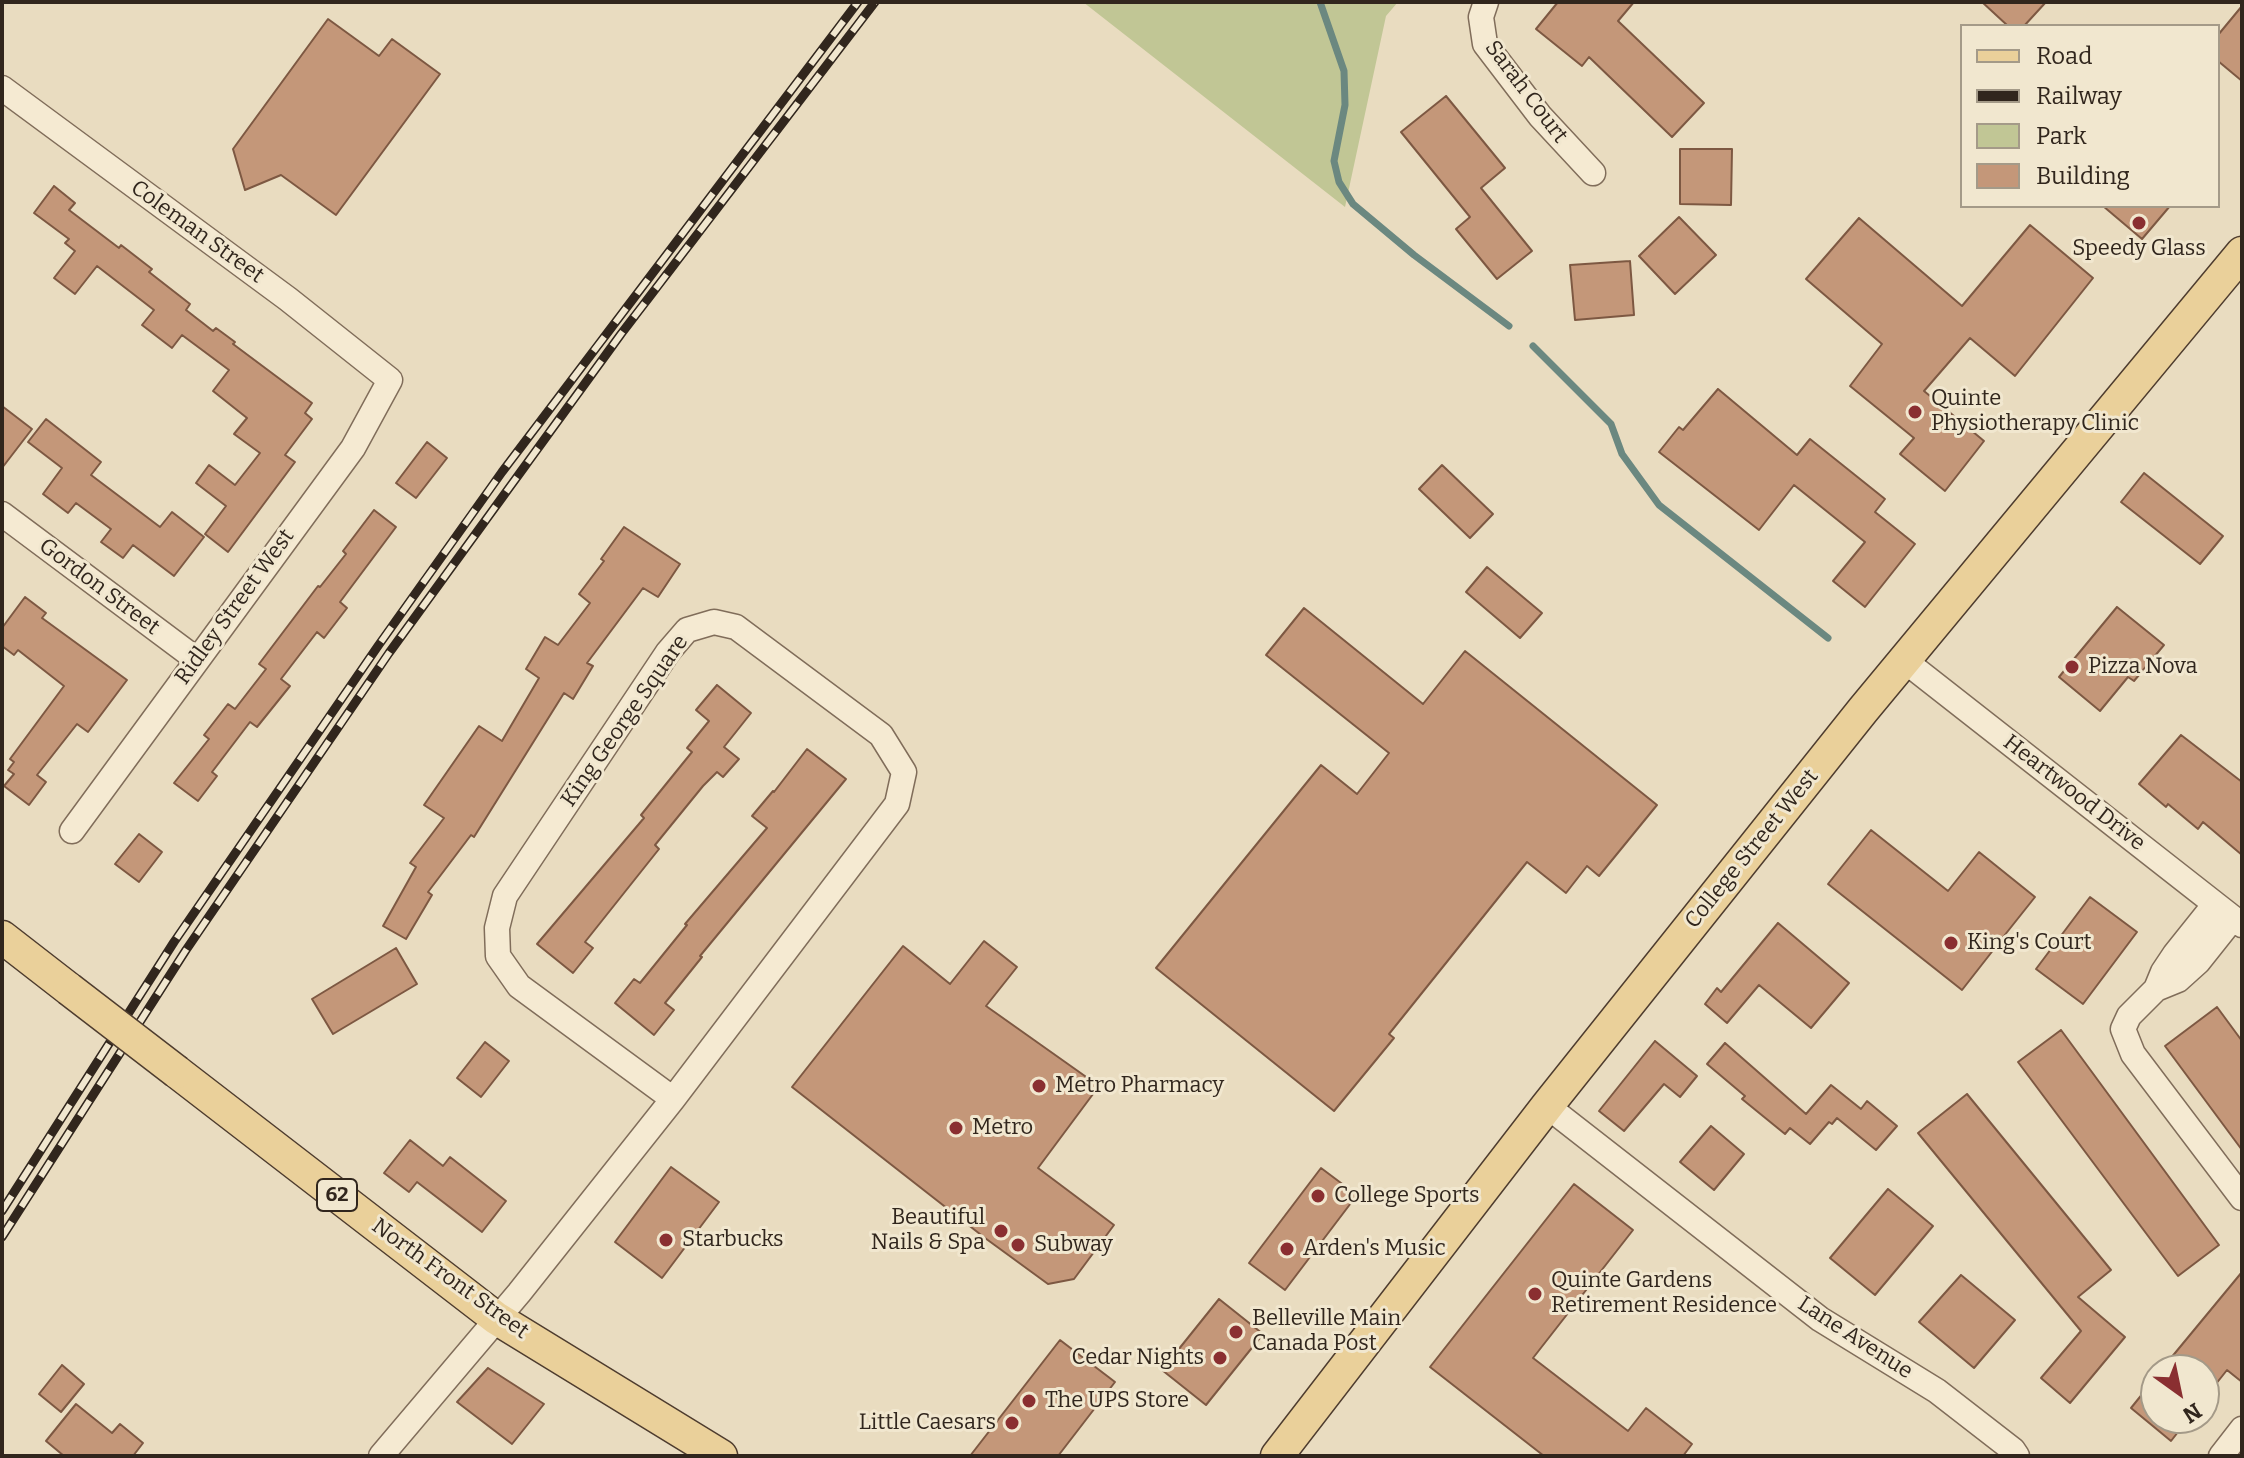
<!DOCTYPE html>
<html>
<head>
<meta charset="utf-8">
<style>
  body { margin:0 }
  #map { position:relative; width:2244px; height:1458px; overflow:hidden; background:#e9dcc0; font-family:Bitter,serif }
  canvas { display:block }
  .frame { position:absolute; inset:0; border:4px solid #31261d; pointer-events:none }
  .legend { position:absolute; left:1960px; top:24px; width:260px; height:184px; box-sizing:border-box; background:#f1e7cf; border:2px solid #a49a88; margin:0; padding:10px 14px; list-style:none; font-size:24px; color:#31261d }
  .legend li { display:flex; align-items:center; gap:16px; height:40px }
  .legend b { width:40px; border:2px solid #a49a88 }
  .north { position:absolute; left:2140px; top:1354px; width:80px; height:80px; box-sizing:border-box; background:#f1e7cf; border:2px solid #a49a88; border-radius:50%; rotate:147deg; font-size:22px; font-weight:700; line-height:32px; text-align:center; color:#31261d }
  .north::after { content:''; display:block; margin:auto; width:28px; height:36px; background:#8a2f31; clip-path:polygon(50% 0,100% 100%,50% 72%,0 100%) }
</style>
</head>
<body>
<div id="map">
<canvas width="2244" height="1458"></canvas>
<div class="frame"></div>
<ul class="legend">
<li><b style="height:10px;background:#ead09a"></b>Road</li>
<li><b style="height:10px;background:#31261d"></b>Railway</li>
<li><b style="height:22px;background:#c1c695"></b>Park</li>
<li><b style="height:22px;background:#c49779"></b>Building</li>
</ul>
<div class="north">N</div>
</div>
<script>
const ctx = document.querySelector('canvas').getContext('2d');
ctx.lineJoin = 'round';
function fill(path, color) { ctx.fillStyle = color; ctx.fill(path, 'evenodd'); }
const toPath = rows => new Path2D(rows.map(r => 'M' + r).join(''));
function strokePath(path, color, width, dash) { ctx.strokeStyle = color; ctx.lineWidth = width; ctx.lineCap = dash ? 'butt' : 'round'; ctx.setLineDash(dash || []); ctx.stroke(path); }
function write(font, color, halo, rows, align = 'center') {
  ctx.font = font + ' Bitter,serif'; ctx.lineWidth = 6; ctx.setLineDash([]); ctx.textBaseline = 'middle'; ctx.strokeStyle = halo; ctx.fillStyle = color; for (const [text, x, y, turn = 0] of rows) {
    ctx.save(); ctx.translate(x, y); ctx.rotate((+turn || 0) * Math.PI / 180); ctx.textAlign = isNaN(turn) ? turn : align; if (halo) ctx.strokeText(text, 0, 0); ctx.fillText(text, 0, 0); ctx.restore();
  }
}
const green = toPath([
  [1083,2,1398,2,1386,16,1345,207]
]);
const stream = toPath([
  [1320,2,1344,71,1345,105,1334,161,1339,182,1353,204,1414,255,1509,326],
  [1533,346,1611,424,1622,454,1659,505,1828,638]
]);
const building = toPath([
  [1558,2,1634,2,1618,21,1704,103,1672,137,1589,57,1582,66,1536,29,1558,2],
  [1982,2,2046,2,2024,26,2008,26,1982,2],
  [2242,6,2242,81,2218,61,2218,35,2242,6],
  [328,19,379,56,392,39,440,74,336,215,281,175,245,190,233,149,328,19],
  [1446,96,1505,168,1481,188,1532,251,1497,279,1456,229,1470,217,1401,132,1446,96],
  [1680,149,1732,149,1731,205,1680,204,1680,149],
  [54,186,75,203,69,210,119,248,121,245,152,269,149,272,190,304,186,310,213,331,216,328,235,342,233,344,312,403,305,413,312,419,285,455,295,462,228,552,205,534,226,506,196,483,209,465,235,485,260,453,234,434,247,418,213,391,229,370,182,335,172,348,142,325,154,310,97,266,75,294,54,278,75,251,65,243,69,239,34,213,54,186],
  [2103,206,2170,206,2142,239,2103,206],
  [1679,217,1716,255,1675,294,1639,256,1679,217],
  [1859,218,1962,306,2030,225,2093,278,2015,376,1970,338,1924,391,1984,441,1945,491,1900,454,1914,438,1850,386,1882,344,1806,279,1859,218],
  [1630,261,1634,315,1575,320,1570,265,1630,261],
  [1718,389,1797,455,1810,439,1885,499,1875,512,1915,544,1865,607,1833,581,1865,542,1794,485,1759,530,1659,452,1679,427,1683,430,1718,389],
  [2,406,32,429,2,468,2,406],
  [46,419,101,462,91,475,160,527,172,512,204,537,174,576,133,545,123,558,101,542,111,529,76,503,68,513,43,494,62,468,28,442,46,419],
  [427,442,447,458,416,498,396,483,427,442],
  [1442,465,1493,514,1470,538,1419,489,1442,465],
  [2144,473,2223,536,2200,564,2121,502,2144,473],
  [374,510,396,527,340,602,347,608,324,638,317,632,281,679,290,686,257,727,250,722,212,772,217,776,198,801,174,783,209,739,204,735,228,704,235,709,266,669,259,664,318,586,320,587,346,554,343,551,374,510],
  [624,527,680,564,658,597,643,588,587,663,593,666,573,699,564,693,474,837,471,835,428,892,432,895,406,939,383,926,416,867,410,863,444,818,424,805,479,726,502,741,539,678,526,669,545,637,558,645,590,603,579,594,604,561,601,559,624,527],
  [1487,567,1542,613,1520,638,1466,592,1487,567],
  [25,597,46,613,42,618,127,680,88,732,77,724,37,775,46,782,29,805,4,786,14,774,8,770,14,762,10,759,64,686,18,650,14,655,2,646,2,628,25,597],
  [2117,607,2164,645,2134,681,2128,677,2100,711,2059,677,2117,607],
  [1304,608,1423,704,1465,651,1657,805,1599,876,1587,866,1566,893,1527,862,1389,1034,1394,1038,1334,1111,1156,968,1321,765,1357,794,1389,753,1266,655,1304,608],
  [717,685,751,713,724,747,739,759,723,777,717,772,703,786,655,845,659,849,585,942,593,948,573,973,537,944,644,818,641,815,692,752,687,748,709,721,696,710,717,685],
  [2181,735,2242,782,2242,855,2203,822,2198,829,2168,804,2166,807,2139,784,2181,735],
  [807,749,846,779,700,956,702,957,665,1003,674,1010,654,1035,615,1003,634,979,640,983,687,925,685,924,767,828,752,816,773,791,774,792,807,749],
  [1871,830,1948,891,1979,852,2035,897,2000,941,1991,935,1998,944,1962,990,1828,884,1871,830],
  [139,834,162,852,139,882,115,864,139,834],
  [2090,897,2137,932,2083,1004,2036,969,2090,897],
  [1778,923,1849,983,1811,1028,1759,985,1727,1023,1705,1004,1717,988,1721,992,1778,923],
  [984,941,1017,967,986,1006,1099,1086,1038,1168,1114,1225,1074,1279,1048,1284,985,1238,792,1087,903,946,950,984,984,941],
  [396,948,417,984,333,1034,312,999,396,948],
  [2217,1007,2242,1041,2242,1150,2165,1046,2217,1007],
  [2061,1030,2219,1245,2178,1276,2018,1062,2061,1030],
  [1655,1041,1697,1076,1680,1097,1664,1084,1624,1131,1599,1111,1655,1041],
  [485,1042,509,1061,481,1097,457,1078,485,1042],
  [1725,1043,1806,1114,1831,1085,1861,1109,1867,1101,1897,1126,1876,1150,1837,1118,1832,1124,1829,1122,1810,1144,1790,1128,1785,1134,1742,1099,1745,1096,1707,1064,1725,1043],
  [1967,1094,2111,1270,2078,1297,2125,1337,2070,1403,2041,1378,2081,1331,1918,1133,1967,1094],
  [1711,1126,1744,1154,1714,1190,1680,1162,1711,1126],
  [410,1140,443,1166,450,1157,506,1201,482,1232,417,1182,409,1192,384,1173,410,1140],
  [671,1167,719,1202,662,1278,615,1242,671,1167],
  [1321,1168,1357,1195,1285,1290,1249,1263,1321,1168],
  [1574,1184,1633,1230,1533,1358,1628,1431,1646,1408,1692,1444,1683,1456,1544,1456,1430,1367,1574,1184],
  [1888,1189,1933,1226,1875,1295,1830,1258,1888,1189],
  [2242,1272,2242,1382,2227,1370,2204,1399,2204,1370,2161,1370,2242,1272],
  [1961,1275,2015,1320,1974,1368,1919,1322,1961,1275],
  [1219,1299,1263,1334,1206,1405,1162,1370,1219,1299],
  [1060,1340,1115,1382,1058,1456,970,1456,1060,1340],
  [62,1365,84,1384,61,1412,39,1394,62,1365],
  [488,1368,544,1404,512,1444,457,1402,488,1368],
  [2156,1377,2156,1418,2189,1418,2171,1441,2131,1408,2156,1377],
  [76,1404,112,1433,120,1424,143,1443,133,1456,64,1456,46,1441,76,1404]
]);
const minor = toPath([
  [1486,2,1481,17,1485,44,1540,116,1593,173],
  [2,88,288,299,390,380,353,448,72,831],
  [2,514,196,659],
  [1905,661,2242,925],
  [2233,918,2198,962,2178,980,2156,989,2129,1016,2123,1029,2133,1054,2242,1198],
  [2156,989,2163,972,2175,954,2215,904],
  [1547,1106,1820,1319,1937,1391,2013,1450,2017,1456],
  [381,1456,519,1293,673,1099,897,804,904,772,881,735,736,627,714,622,687,630,668,652,505,896,497,928,498,956,519,986,673,1099],
  [2221,1456,2242,1429]
]);
const major = toPath([
  [2,937,69,989],
  [177,1072,496,1318,721,1456],
  [1277,1456,1547,1106,1863,710,2242,253]
]);
const rail = toPath([
  [2,1211,174,942,378,646,502,472,858,2],
  [2,1237,186,950,389,653,621,334,875,2]
]);
const majorBridge = toPath([
  [69,989,177,1072]
]);
const markers = [
  [2139,223,8,"#8a2f31"],
  [1915,412,8,"#8a2f31"],
  [2072,667,8,"#8a2f31"],
  [1951,943,8,"#8a2f31"],
  [1039,1086,8,"#8a2f31"],
  [956,1128,8,"#8a2f31"],
  [1318,1196,8,"#8a2f31"],
  [1001,1231,8,"#8a2f31"],
  [666,1240,8,"#8a2f31"],
  [1018,1245,8,"#8a2f31"],
  [1287,1249,8,"#8a2f31"],
  [1535,1294,8,"#8a2f31"],
  [1236,1332,8,"#8a2f31"],
  [1220,1358,8,"#8a2f31"],
  [1029,1401,8,"#8a2f31"],
  [1012,1423,8,"#8a2f31"]
];
const shields = [
  [337,1195,40]
];
const shieldNames = [
  ["62",337,1195]
];
const streetNames = [
  ["Sarah Court",1526,92,53],
  ["Coleman Street",197,232,36],
  ["Gordon Street",99,587,37],
  ["Ridley Street West",235,607,-54],
  ["King George Square",625,721,-55],
  ["Heartwood Drive",2074,793,38],
  ["College Street West",1752,849,-51],
  ["North Front Street",450,1279,36],
  ["Lane Avenue",1855,1338,33]
];
const poiNames = [
  ["Speedy Glass",2139,249,"center"],
  ["Quinte",1931,399],
  ["Physiotherapy Clinic",1931,424],
  ["Pizza Nova",2088,667],
  ["King's Court",1967,943],
  ["Metro Pharmacy",1055,1086],
  ["Metro",972,1128],
  ["College Sports",1334,1196],
  ["Beautiful",985,1218,"right"],
  ["Nails & Spa",985,1243,"right"],
  ["Starbucks",682,1240],
  ["Subway",1034,1245],
  ["Arden's Music",1303,1249],
  ["Quinte Gardens",1551,1281],
  ["Retirement Residence",1551,1306],
  ["Belleville Main",1252,1319],
  ["Canada Post",1252,1344],
  ["Cedar Nights",1204,1358,"right"],
  ["The UPS Store",1045,1401],
  ["Little Caesars",996,1423,"right"]
];
fill(green, '#c1c695');
strokePath(stream, '#6b8880', 7);
fill(building, '#c49779');
strokePath(building, '#7d5842', 2);
strokePath(minor, '#806d5a', 27);
strokePath(major, '#4e3c2e', 35);
strokePath(minor, '#f5ead2', 24);
strokePath(major, '#ead09a', 32);
strokePath(rail, '#31261d', 9);
strokePath(rail, '#f1e7cf', 6, [18]);
strokePath(majorBridge, '#4e3c2e', 35, []);
strokePath(majorBridge, '#ead09a', 32);
for (const [x, y, r, color] of markers) { const dot = new Path2D(); dot.arc(x, y, r, 0, 2 * Math.PI); ctx.fillStyle = color; ctx.fill(dot); strokePath(dot, '#f1e7cf', 3); }
for (const [x, y, w] of shields) { const box = new Path2D(); box.roundRect(x - w / 2, y - 16, w, 32, 6); ctx.fillStyle = '#f1e7cf'; ctx.fill(box); strokePath(box, '#31261d', 2); }
write('bold 20px', '#31261d', null, shieldNames);
write('22px', '#31261d', '#f1e7cf', streetNames);
write('22px', '#31261d', '#f1e7cf', poiNames, 'left');
</script>
</body>
</html>
